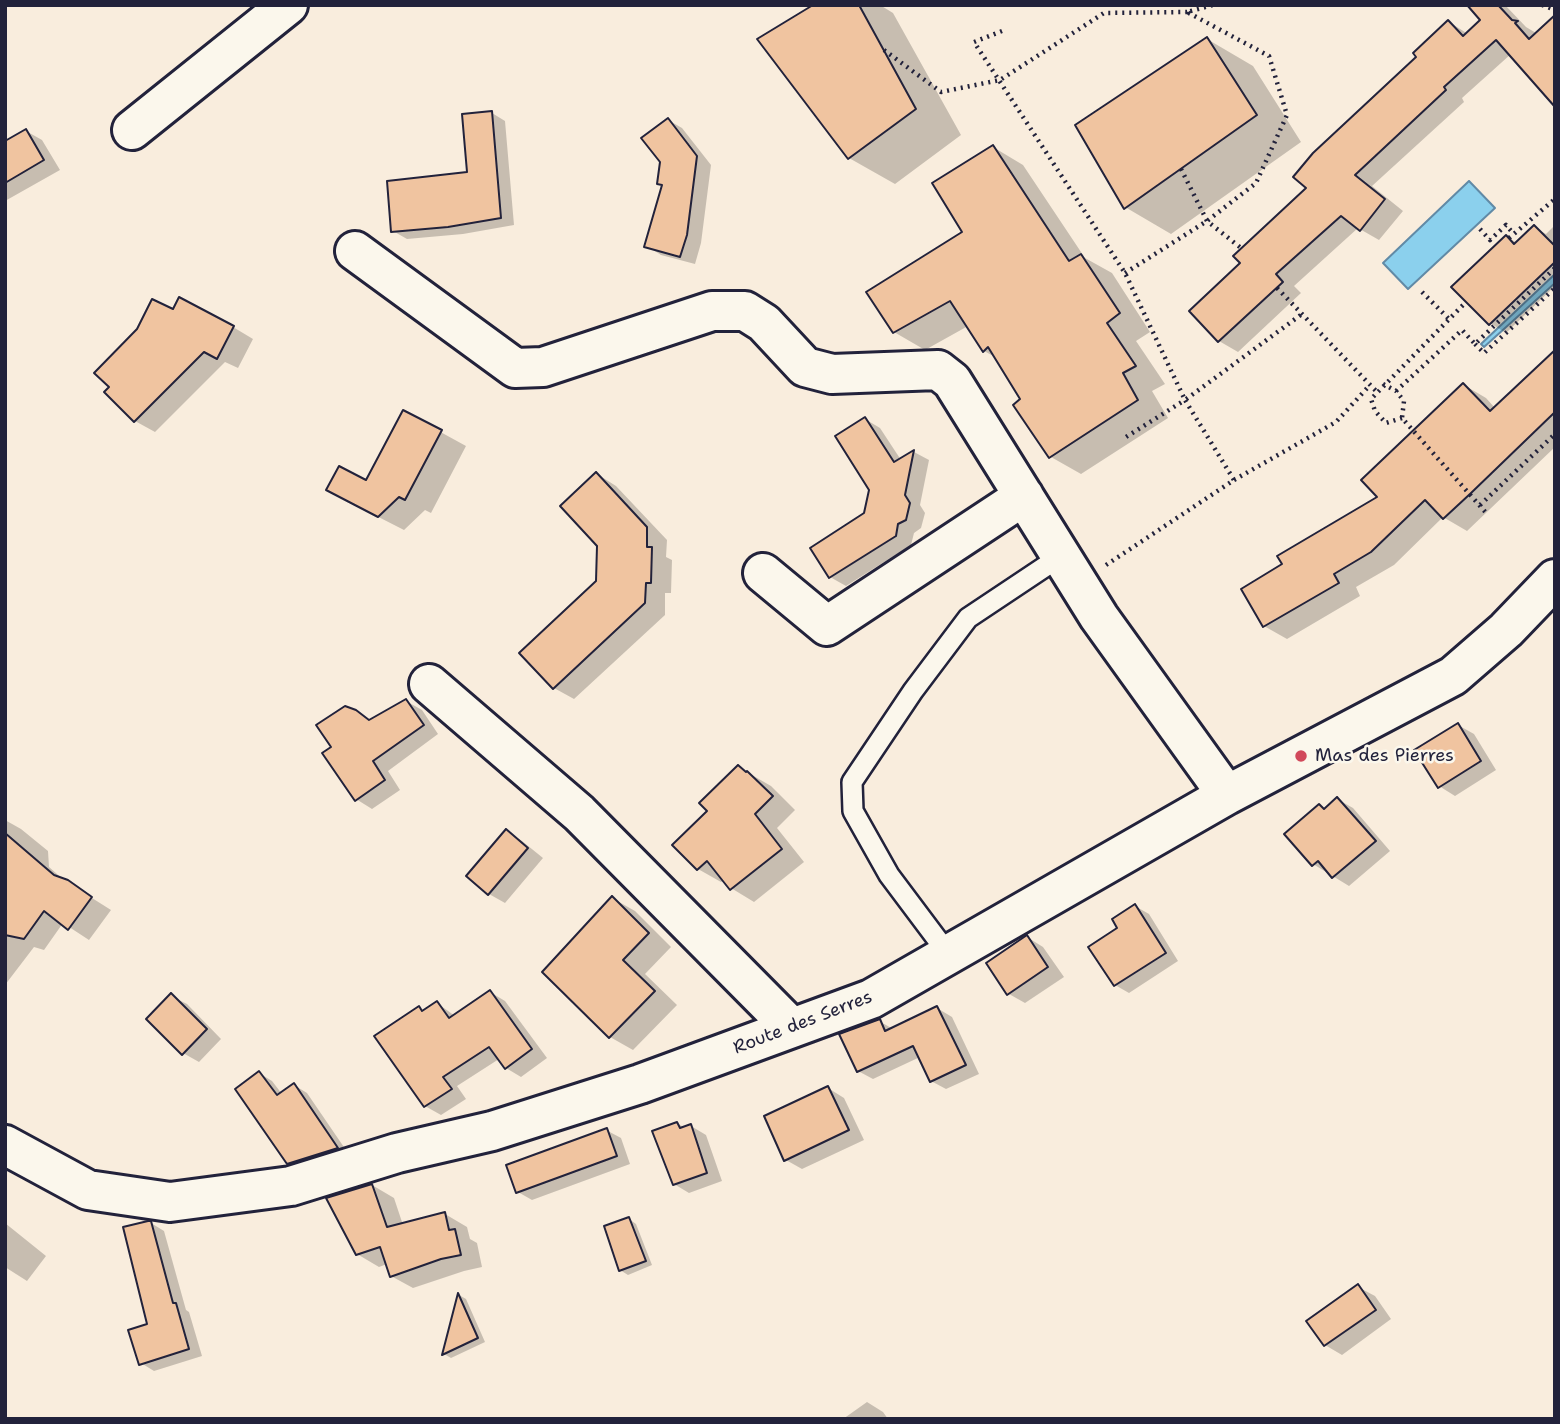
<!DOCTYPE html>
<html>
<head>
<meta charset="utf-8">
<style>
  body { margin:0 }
  #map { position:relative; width:1560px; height:1424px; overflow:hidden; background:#f9eddd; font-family:"Shantell Sans",sans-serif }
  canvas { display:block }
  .frame { position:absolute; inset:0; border:7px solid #22223b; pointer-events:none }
</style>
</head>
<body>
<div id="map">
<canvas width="1560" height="1424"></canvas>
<div class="frame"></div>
</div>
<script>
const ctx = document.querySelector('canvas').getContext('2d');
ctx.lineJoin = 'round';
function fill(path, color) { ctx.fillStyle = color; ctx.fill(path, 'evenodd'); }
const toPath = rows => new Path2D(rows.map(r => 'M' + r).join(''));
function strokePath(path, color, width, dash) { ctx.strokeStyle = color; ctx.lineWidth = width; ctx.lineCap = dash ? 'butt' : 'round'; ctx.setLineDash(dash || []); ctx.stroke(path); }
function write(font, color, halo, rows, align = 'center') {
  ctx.font = font + ' "Shantell Sans",sans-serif'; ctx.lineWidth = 5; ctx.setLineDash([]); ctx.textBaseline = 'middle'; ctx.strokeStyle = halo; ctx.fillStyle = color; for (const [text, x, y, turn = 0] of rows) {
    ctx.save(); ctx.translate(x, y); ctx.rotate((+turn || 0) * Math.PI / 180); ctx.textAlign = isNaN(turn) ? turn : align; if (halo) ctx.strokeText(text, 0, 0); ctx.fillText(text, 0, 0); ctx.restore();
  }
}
const water = toPath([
  [1469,181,1495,208,1408,289,1383,263,1469,181],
  [1555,274,1555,283,1484,347,1481,344,1555,274]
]);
const shadow = toPath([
  [816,5,880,5,893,13,961,135,895,184,849,158],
  [1469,5,1505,5,1526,27,1536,33,1555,33,1555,108,1511,54,1462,98,1464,102,1372,186,1403,211,1379,240,1358,228,1294,286,1301,293,1238,352,1219,341,1242,263,1449,22,1468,34,1482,20],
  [1207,39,1253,66,1301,142,1171,234,1125,207],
  [492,113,505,121,514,225,463,234,407,239,393,231,469,173],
  [668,120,682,128,711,165,701,243,695,264,661,255,647,246,664,186],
  [26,131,42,140,60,170,5,201,5,143],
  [993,147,1023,165,1085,258,1112,273,1150,332,1136,341,1165,384,1152,391,1168,418,1081,474,1051,457,1022,399,997,358,984,351,968,326,925,350,894,332,965,233],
  [1555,225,1555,286,1506,333,1490,323,1507,237,1517,243,1534,227,1546,234],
  [174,311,233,327,253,339,238,368,225,362,155,432,135,421],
  [1555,352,1555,447,1467,531,1443,517,1394,565,1356,587,1360,596,1287,639,1264,626,1284,565,1380,498,1464,385,1486,398,1495,408],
  [404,412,466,446,431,513,425,510,404,530,353,504],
  [865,419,880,428,901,460,914,452,929,460,920,505,925,513,921,528,914,533,911,545,846,586,830,577,866,514,870,490],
  [597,474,616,486,667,540,666,557,672,560,671,593,665,593,665,615,574,699,554,688,522,653,598,582],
  [406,701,422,710,438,734,388,771,400,790,372,809,356,799,334,748,355,711,371,721],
  [1458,725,1474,734,1496,770,1455,796,1439,786],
  [738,767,771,786,795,810,777,828,804,862,754,902,731,888,724,880,721,882,698,869,674,845,709,811],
  [1337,799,1353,808,1390,851,1349,886,1313,864,1319,806,1326,810],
  [5,820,21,829,48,851,49,867,65,881,111,910,89,940,63,923,44,950,34,947,5,985],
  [506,831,522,841,543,858,505,903,489,894],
  [612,898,635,911,671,947,645,974,677,1005,633,1050,610,1037],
  [1135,906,1149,914,1178,961,1129,993,1115,985,1119,928],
  [1027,937,1043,947,1064,977,1025,1003,1009,994],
  [490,992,505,1001,547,1058,521,1077,506,1068,499,1059,457,1086,466,1099,441,1115,425,1106,419,1008,424,1011,437,1003,455,1016],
  [171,996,187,1004,221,1039,199,1062,183,1053],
  [937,1008,952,1017,979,1074,946,1089,931,1081,920,1057,873,1079,858,1071,879,1021,893,1029],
  [259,1073,272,1081,282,1094,294,1085,307,1093,350,1156,302,1171,289,1163],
  [828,1088,844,1098,864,1140,802,1169,786,1160],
  [677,1123,685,1128,691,1126,706,1135,722,1181,689,1193,674,1184],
  [606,1130,621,1138,630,1164,532,1200,518,1192],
  [372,1185,394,1198,403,1225,445,1214,467,1227,470,1239,477,1243,482,1267,464,1271,413,1288,391,1276,387,1264,379,1267,357,1254],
  [629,1219,636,1224,652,1265,628,1275,620,1270],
  [5,1223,46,1256,27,1281,5,1267],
  [151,1223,164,1231,186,1310,189,1312,202,1356,154,1371,141,1363,149,1325],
  [1358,1287,1375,1296,1391,1319,1342,1355,1325,1345],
  [459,1295,466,1299,485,1342,451,1358,444,1354],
  [867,1402,883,1412,888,1419,843,1419]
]);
const building = toPath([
  [813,5,859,5,916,109,848,159,757,39,813,5],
  [1467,5,1498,5,1512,20,1518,21,1515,23,1529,39,1555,15,1555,107,1496,40,1444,87,1446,90,1355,175,1385,199,1360,231,1341,216,1276,274,1283,282,1218,342,1189,311,1240,263,1233,256,1306,188,1293,177,1313,153,1416,57,1413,53,1448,20,1463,36,1480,20,1467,5],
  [1207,37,1257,115,1124,209,1075,125,1207,37],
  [492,111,501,218,448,227,391,232,387,181,467,172,462,114,492,111],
  [668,118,697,156,687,235,680,257,644,247,662,185,657,184,660,162,641,138,668,118],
  [26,129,44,160,5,183,5,141,26,129],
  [993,145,1069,261,1081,254,1120,313,1107,323,1136,366,1123,373,1138,400,1049,458,1013,405,1020,399,988,347,983,352,950,301,893,333,866,292,962,232,932,183,993,145],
  [1534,225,1555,246,1555,262,1489,325,1451,287,1506,235,1514,244,1534,225],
  [179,297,234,326,217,359,204,352,134,422,104,392,109,387,94,373,137,329,152,299,173,309,179,297],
  [1555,350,1555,412,1470,494,1443,519,1425,500,1371,552,1334,574,1339,583,1263,627,1241,589,1282,564,1277,556,1377,497,1361,480,1463,383,1490,411,1555,350],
  [403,410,442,430,405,500,399,497,378,517,326,490,339,466,366,480,403,410],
  [865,417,894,462,914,450,905,495,910,503,906,520,898,524,896,536,829,578,810,548,864,513,869,490,835,436,865,417],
  [596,472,647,527,647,547,652,547,651,583,646,583,645,603,553,689,519,653,596,581,597,546,560,506,596,472],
  [406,699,424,725,373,761,385,780,355,801,322,753,331,747,316,725,345,706,356,710,369,720,406,699],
  [1458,723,1481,761,1438,788,1414,750,1458,723],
  [738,765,746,772,747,771,773,796,755,814,782,849,730,890,707,861,697,870,672,845,707,811,699,803,738,765],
  [1337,797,1376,841,1332,878,1318,861,1312,866,1284,834,1319,804,1324,809,1337,797],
  [506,829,528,848,488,895,466,876,506,829],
  [5,833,54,875,68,880,92,897,68,930,44,911,24,939,5,935,5,833],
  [612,896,649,933,623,960,655,991,609,1038,542,972,612,896],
  [1135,904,1166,953,1114,986,1088,947,1117,928,1112,919,1135,904],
  [1027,935,1048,967,1007,995,986,963,1027,935],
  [490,990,532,1049,505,1069,489,1047,443,1077,452,1089,424,1107,374,1036,419,1006,422,1011,437,1001,449,1018,490,990],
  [171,993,207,1029,182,1055,146,1019,171,993],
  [937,1006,966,1065,930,1082,913,1046,857,1072,839,1034,880,1019,885,1031,937,1006],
  [259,1071,277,1095,294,1083,338,1148,287,1164,235,1089,259,1071],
  [828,1086,849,1130,784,1161,764,1116,828,1086],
  [677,1122,680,1128,691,1124,707,1173,673,1185,652,1131,677,1122],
  [607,1128,617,1156,516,1193,506,1165,607,1128],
  [372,1184,387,1227,445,1212,449,1230,455,1229,461,1255,441,1259,390,1277,380,1247,356,1255,326,1198,372,1184],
  [629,1217,646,1261,619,1271,604,1226,629,1217],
  [148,1221,151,1221,173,1303,176,1303,189,1349,139,1365,128,1330,147,1324,123,1227,148,1221],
  [1358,1284,1376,1310,1324,1346,1306,1321,1358,1284],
  [458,1293,478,1338,442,1355,458,1293]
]);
const path = toPath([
  [1542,5,1555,10],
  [1002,31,974,42,1125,273,1185,400,1302,314],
  [884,50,941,92,1000,80,1104,13,1187,12,1186,5],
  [1181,169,1207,221,1241,248],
  [1480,229,1490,240,1506,225,1514,234],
  [1509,238,1555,199],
  [1125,273,1207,221,1256,183,1287,115,1269,56,1187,12,1213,5],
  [1277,288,1377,392],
  [1422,292,1449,319],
  [1475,344,1484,353,1555,288],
  [1383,384,1396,391,1404,401,1402,418,1488,515],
  [1396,391,1462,330,1475,344,1555,268],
  [1402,418,1386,423,1375,411,1371,399,1466,302],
  [1234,480,1336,422,1370,385],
  [1480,505,1555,434],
  [1106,565,1234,480,1185,400,1126,437]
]);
const service = toPath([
  [949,955,889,875,853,811,852,782,913,691,968,618,1061,556]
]);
const minor = toPath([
  [132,130,288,5],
  [355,251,515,368,543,367,712,311,745,311,764,323,805,367,832,374,938,370,952,381,1099,617,1227,795],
  [763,573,827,626,1024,496],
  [429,684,579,813,792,1028],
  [5,1145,88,1190,170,1202,291,1186,397,1153,492,1131,640,1084,871,999,1227,795,1453,676,1506,630,1555,579]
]);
const markers = [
  [1301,756,7,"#d1495b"]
];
const poiNames = [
  ["Mas des Pierres",1315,756]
];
const streetNames = [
  ["Route des Serres",803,1023,-21]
];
fill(water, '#8bd0ed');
strokePath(water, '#618aa6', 2);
fill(shadow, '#0003');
fill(building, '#f0c4a0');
strokePath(building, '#22223b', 2);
strokePath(service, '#22223b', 24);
strokePath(minor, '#22223b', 44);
strokePath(path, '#22223b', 4.5, [2, 5]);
strokePath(service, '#fbf7ec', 19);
strokePath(minor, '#fbf7ec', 38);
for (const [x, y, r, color] of markers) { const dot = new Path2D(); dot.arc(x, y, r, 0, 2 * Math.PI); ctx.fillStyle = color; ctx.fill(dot); strokePath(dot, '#fbf7ec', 2.5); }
write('18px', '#22223b', '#fbf7ec', poiNames, 'left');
write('18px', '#22223b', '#fbf7ec', streetNames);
</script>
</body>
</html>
